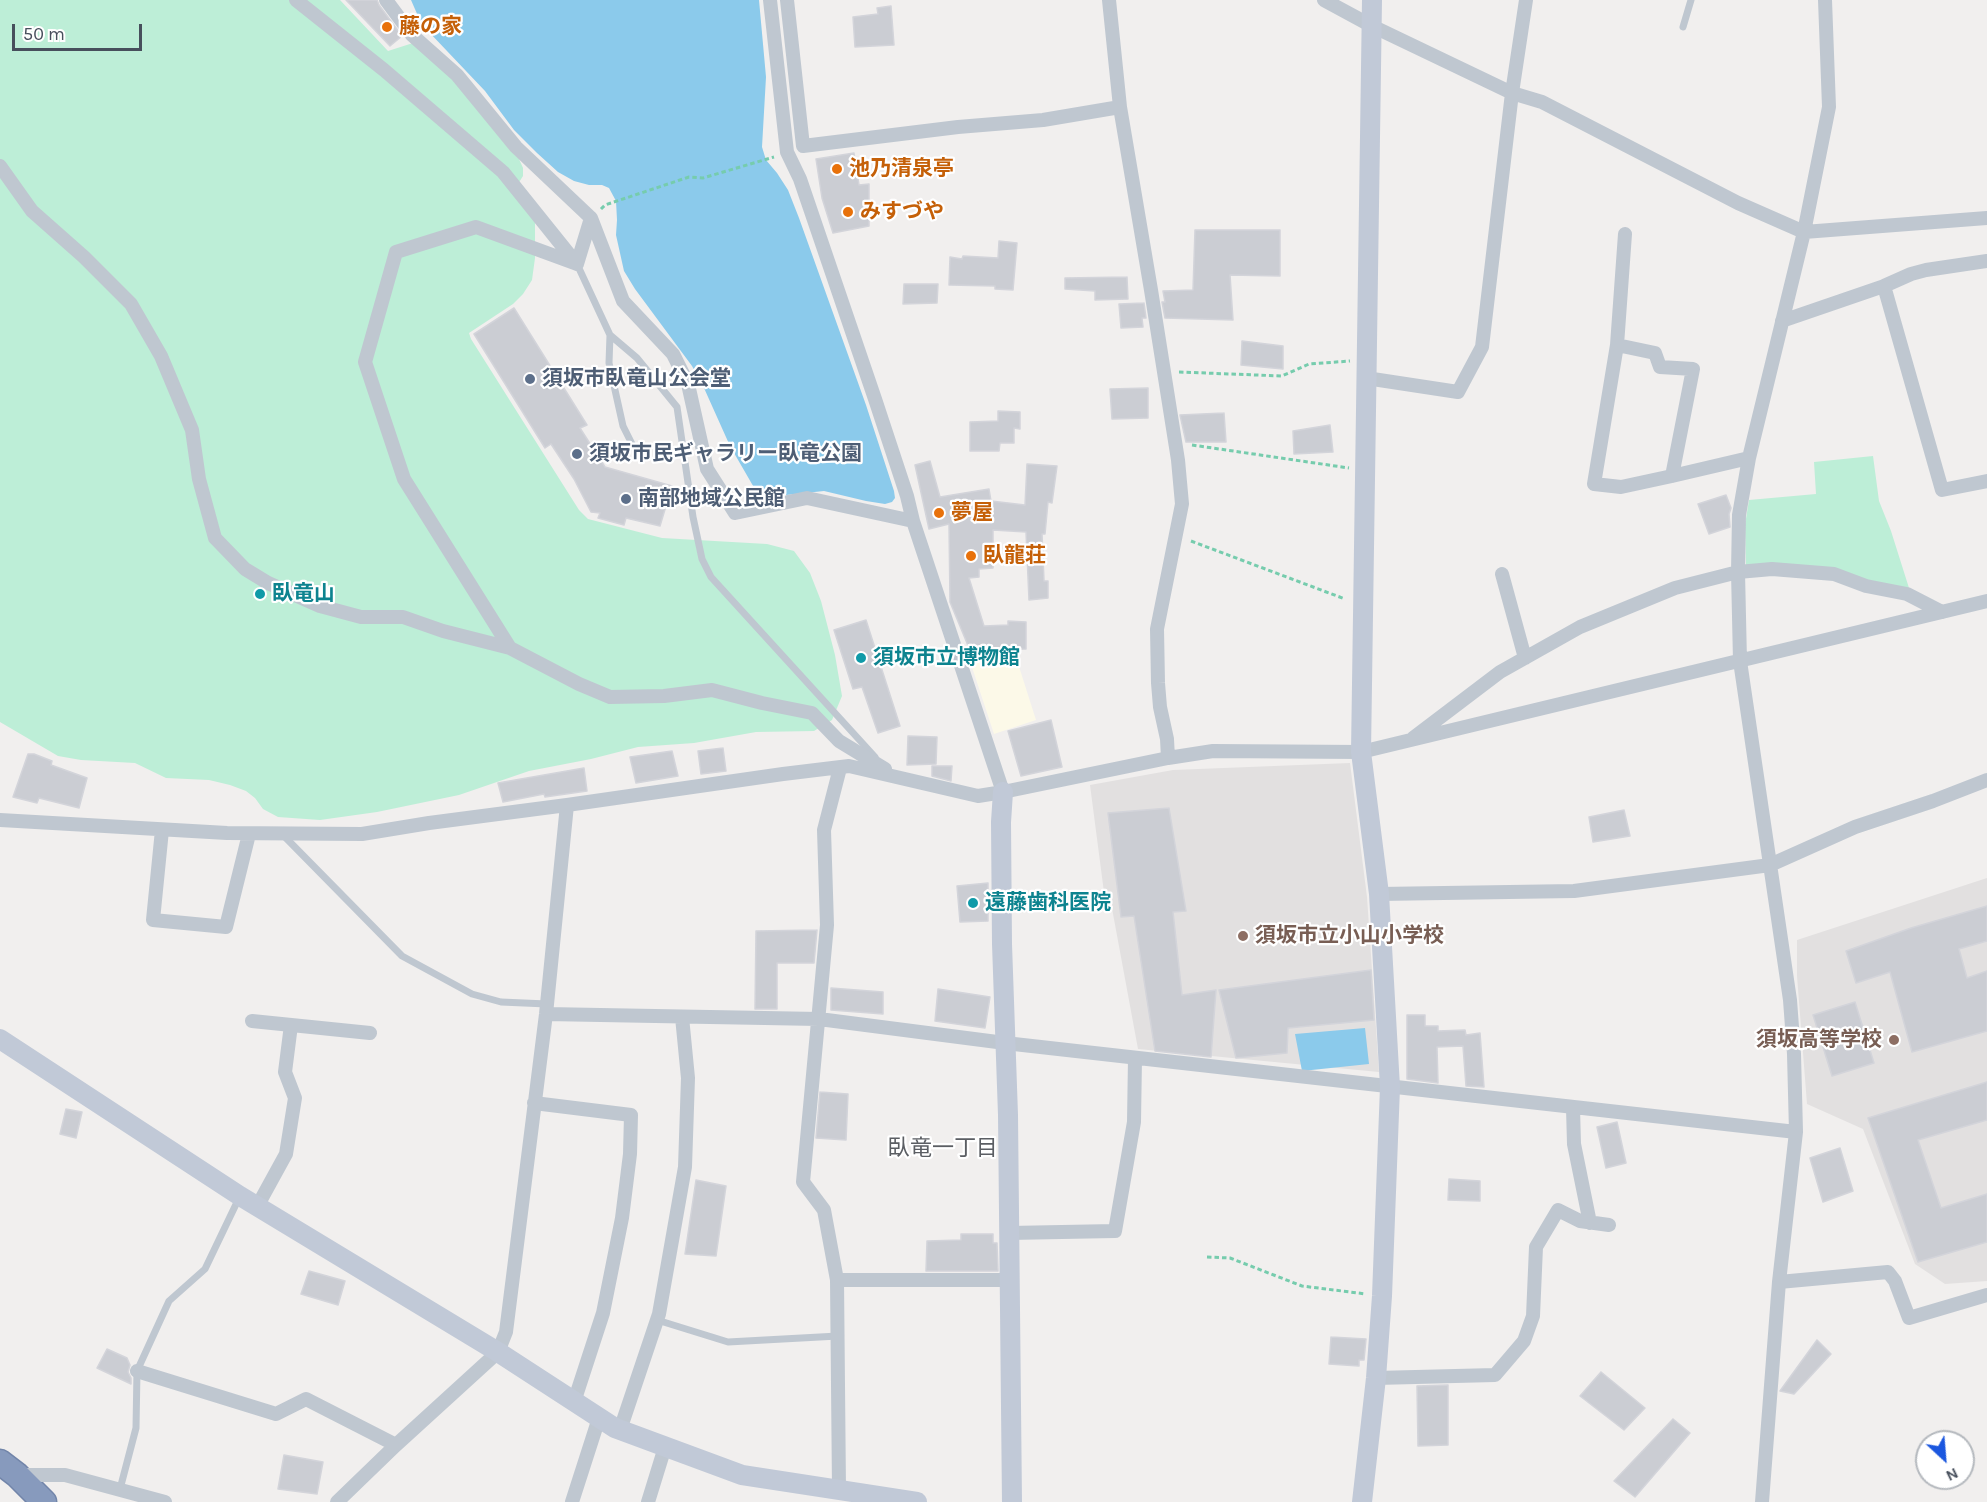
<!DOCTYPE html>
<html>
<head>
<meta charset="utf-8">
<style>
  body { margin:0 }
  #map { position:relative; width:1987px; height:1502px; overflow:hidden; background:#f1efee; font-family:Karla,sans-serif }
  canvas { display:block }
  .north { position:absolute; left:1915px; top:1430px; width:60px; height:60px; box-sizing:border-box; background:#fff; border:2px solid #b5b9be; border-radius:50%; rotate:154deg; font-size:16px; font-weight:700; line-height:24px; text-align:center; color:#474f5c }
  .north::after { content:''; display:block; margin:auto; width:21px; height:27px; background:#1b57df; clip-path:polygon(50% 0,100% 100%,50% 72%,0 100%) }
  .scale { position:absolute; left:12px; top:24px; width:130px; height:27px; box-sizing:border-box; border:3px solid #474f5c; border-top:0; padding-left:8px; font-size:18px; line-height:21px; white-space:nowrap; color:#474f5c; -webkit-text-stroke:4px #fff; paint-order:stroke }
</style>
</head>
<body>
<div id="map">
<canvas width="1987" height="1502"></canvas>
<div class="north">N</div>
<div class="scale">50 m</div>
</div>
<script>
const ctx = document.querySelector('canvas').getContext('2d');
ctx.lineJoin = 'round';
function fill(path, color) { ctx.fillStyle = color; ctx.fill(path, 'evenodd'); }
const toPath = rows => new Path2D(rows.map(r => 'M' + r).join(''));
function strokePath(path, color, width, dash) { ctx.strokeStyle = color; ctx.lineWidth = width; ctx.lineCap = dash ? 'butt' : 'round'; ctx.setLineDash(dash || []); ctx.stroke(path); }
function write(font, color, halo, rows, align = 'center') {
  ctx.font = font + ' Karla,"Noto Sans JP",sans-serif'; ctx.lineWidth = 4.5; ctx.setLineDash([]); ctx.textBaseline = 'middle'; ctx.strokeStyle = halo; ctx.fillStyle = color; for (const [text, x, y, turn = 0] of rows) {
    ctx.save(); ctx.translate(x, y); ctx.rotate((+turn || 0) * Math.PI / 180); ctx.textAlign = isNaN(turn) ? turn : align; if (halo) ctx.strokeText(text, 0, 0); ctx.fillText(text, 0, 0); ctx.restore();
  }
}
const commercial = toPath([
  [1015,654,1036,720,994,734,968,655]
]);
const education = toPath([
  [1350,763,1367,897,1379,1072,1138,1049,1111,903,1105,900,1090,785,1173,770],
  [1987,878,1987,1281,1945,1284,1915,1264,1863,1129,1807,1104,1797,976,1797,940]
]);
const green = toPath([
  [0,0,340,0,388,51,413,43,453,80,510,150,519,159,523,168,523,176,516,187,535,221,535,258,532,280,523,294,513,304,469,333,471,339,579,510,588,519,662,538,767,544,794,551,810,573,821,601,835,655,842,696,832,720,814,731,756,732,694,743,638,747,591,759,529,771,459,795,377,812,320,820,278,817,263,809,255,798,246,791,230,785,209,780,166,778,135,763,81,760,58,756,0,722],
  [1873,456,1879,501,1891,531,1909,588,1746,565,1745,525,1749,500,1816,494,1814,462]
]);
const water = toPath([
  [411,0,759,0,766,77,762,147,766,160,777,173,788,190,799,218,866,405,894,491,895,498,892,502,885,504,866,501,824,491,767,497,756,491,730,446,704,388,692,366,635,289,624,271,616,235,617,220,616,201,609,188,602,185,589,185,574,181,558,172,537,153,514,130,485,91,428,31,418,16],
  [1365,1028,1369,1064,1302,1071,1295,1034]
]);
const building = toPath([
  [346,0,377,0,379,5,402,36,390,46,346,0],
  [891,6,894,45,855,47,853,17,878,14,877,8,891,6],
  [854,153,859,185,869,184,869,226,833,233,822,198,816,159,854,153],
  [1195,230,1280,230,1280,276,1230,275,1233,320,1165,318,1162,302,1165,302,1163,291,1193,290,1195,230],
  [999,241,1017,243,1013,290,995,289,995,286,949,285,950,257,962,259,963,256,998,258,999,241],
  [1127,277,1128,299,1095,300,1095,291,1065,289,1065,278,1127,277],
  [904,284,938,284,937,303,903,304,904,284],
  [1144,303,1146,318,1142,318,1143,327,1121,328,1119,304,1144,303],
  [514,308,587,425,580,428,605,467,672,486,660,526,626,518,624,525,598,518,600,513,591,512,574,479,551,444,545,448,474,334,514,308],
  [1242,341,1283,346,1283,369,1241,365,1242,341],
  [1148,388,1148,418,1112,419,1110,389,1148,388],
  [998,411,1020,412,1020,429,1014,428,1014,443,1000,443,999,451,970,451,970,422,998,421,998,411],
  [1224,413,1226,442,1186,442,1180,415,1224,413],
  [1330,425,1333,452,1294,454,1293,431,1330,425],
  [930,461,940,497,989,489,991,501,1025,505,1027,464,1057,466,1052,503,1048,502,1045,534,1042,534,1044,581,1048,581,1048,598,1029,600,1026,532,993,530,993,568,979,569,979,577,969,578,984,626,1008,625,1008,621,1026,622,1026,649,986,650,986,647,969,648,950,602,949,524,929,529,915,465,930,461],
  [1726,495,1731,508,1729,514,1730,527,1709,534,1698,504,1726,495],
  [866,620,900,726,878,733,862,687,853,689,834,630,866,620],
  [1051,720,1062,767,1021,776,1008,731,1051,720],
  [908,736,937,737,936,764,907,765,908,736],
  [723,748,726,771,701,774,698,751,723,748],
  [672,751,678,776,636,783,630,757,672,751],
  [28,754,34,754,52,761,51,765,87,778,79,808,39,798,37,803,13,797,28,754],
  [932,766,952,766,951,781,932,776,932,766],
  [584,768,587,791,545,797,544,794,503,802,498,783,584,768],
  [1169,808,1186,911,1173,912,1182,995,1216,990,1211,1057,1155,1051,1134,916,1121,917,1108,813,1169,808],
  [1624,810,1630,836,1593,842,1589,817,1624,810],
  [988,883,988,921,960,922,957,886,988,883],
  [1987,906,1987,941,1959,949,1967,978,1987,971,1987,1031,1912,1052,1890,972,1856,983,1846,951,1911,928,1987,906],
  [817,930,814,963,777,963,777,1009,755,1009,756,931,817,930],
  [1371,970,1374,1020,1288,1028,1287,1053,1236,1058,1219,990,1371,970],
  [831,988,883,992,883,1014,831,1010,831,988],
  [938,989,990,997,985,1028,935,1021,938,989],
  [1855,1002,1874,1063,1832,1076,1813,1015,1855,1002],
  [1407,1015,1425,1015,1425,1026,1438,1026,1438,1031,1465,1030,1466,1035,1480,1033,1484,1087,1466,1086,1463,1046,1437,1047,1438,1083,1407,1079,1407,1015],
  [1987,1082,1987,1120,1918,1140,1941,1208,1987,1194,1987,1242,1918,1262,1868,1118,1987,1082],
  [820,1092,848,1094,846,1140,816,1138,820,1092],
  [66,1109,82,1112,76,1138,60,1134,66,1109],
  [1617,1122,1626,1163,1606,1168,1597,1127,1617,1122],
  [1840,1148,1853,1191,1823,1202,1810,1158,1840,1148],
  [1449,1179,1480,1181,1480,1201,1448,1200,1449,1179],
  [696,1180,726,1186,716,1256,685,1254,696,1180],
  [961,1234,993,1234,993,1243,997,1243,998,1271,926,1271,927,1241,961,1240,961,1234],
  [309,1271,345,1281,338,1305,301,1294,309,1271],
  [1331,1337,1366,1339,1364,1360,1359,1360,1359,1366,1329,1364,1331,1337],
  [1817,1340,1831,1354,1794,1394,1780,1391,1817,1340],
  [107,1349,127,1358,130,1365,128,1372,131,1378,131,1384,97,1368,107,1349],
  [1601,1372,1645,1408,1624,1430,1580,1396,1601,1372],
  [1448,1385,1448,1445,1418,1446,1417,1386,1448,1385],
  [1673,1419,1690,1433,1635,1497,1614,1481,1673,1419],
  [284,1455,323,1462,317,1494,278,1489,284,1455]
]);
const path = toPath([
  [601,209,605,205,689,177,703,178,774,157],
  [1179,372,1282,376,1309,364,1350,361],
  [1192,445,1349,468],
  [1191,541,1345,599],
  [1207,1257,1230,1258,1302,1286,1366,1294]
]);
const lane = toPath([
  [1683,27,1691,0],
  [577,264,610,335],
  [638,456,623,426,609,363,610,335,637,358,677,407,693,517,702,559,711,577,875,757],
  [282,834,402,956,472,994,501,1002,547,1004],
  [657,1320,728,1342,838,1336],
  [120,1489,136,1428,137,1371,169,1301,205,1269,239,1198]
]);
const street = toPath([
  [296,0,384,70,503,172,576,263],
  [386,0,412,35,457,75,516,147,591,218,623,301,673,354,688,384,707,469,735,513,807,498,913,521],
  [770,0,787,152,800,179,875,399,907,496,913,521,1003,792],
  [787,0,803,146,958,127,1043,120,1120,107],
  [1109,0,1120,107,1151,290,1178,460,1182,504,1157,629,1158,683,1160,707,1167,739,1168,758],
  [1324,0,1372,26,1512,93,1542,102,1738,203,1804,232,1987,218],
  [0,166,32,211,84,257,131,304,161,356,192,430,199,479,215,538,245,569,268,583,320,606,361,617,403,617,443,631,510,648,579,684,610,697,664,696,712,690,762,703,812,713,839,741,885,769],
  [577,264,591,218],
  [1884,286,1942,490,1987,481],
  [1782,321,1884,286,1911,274,1926,270,1987,261],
  [1617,345,1625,234],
  [1366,378,1458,392,1482,347,1512,93,1526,0],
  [1672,476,1693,369,1660,367,1655,353,1617,345,1594,484,1621,487,1672,476,1749,458],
  [1502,574,1525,658],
  [510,648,404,479,365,362,396,252,476,227,577,264],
  [1413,738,1500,672,1580,627,1675,588,1738,572,1772,569,1834,574,1866,586,1907,594,1942,612],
  [0,820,227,833,362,834,429,823,567,805,783,774,849,766,978,796,1003,792,1168,758,1213,751,1361,752,1987,601],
  [162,830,153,920,226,927,249,834],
  [1379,894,1574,891,1770,865,1855,827,1933,801,1987,780],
  [546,1014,819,1019,1005,1043,1796,1132],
  [252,1021,370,1033],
  [534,1103,631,1115,630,1154,622,1218,603,1313,574,1402],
  [1573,1108,1574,1144,1590,1223],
  [258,1205,286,1154,295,1098,285,1072,291,1025],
  [1009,1233,1115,1231,1134,1122,1135,1058],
  [837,1280,824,1210,803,1182,827,925,824,830,840,768],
  [1779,1282,1888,1272,1895,1281,1909,1318,1987,1295],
  [137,1371,276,1414,306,1399,396,1445],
  [1376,1378,1495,1375,1524,1341,1533,1316,1536,1247,1558,1210,1580,1221,1609,1225],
  [620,1430,659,1314,685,1167,688,1078,682,1017],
  [17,1475,65,1475,165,1502],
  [839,1490,837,1280,1010,1280],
  [337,1502,396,1445,498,1352,506,1332,546,1014,567,805],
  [572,1502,599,1418],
  [648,1502,665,1447],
  [1762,1502,1779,1282,1796,1132,1794,1054,1790,1000,1740,661,1738,572,1739,515,1749,458,1804,232,1829,107,1825,0]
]);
const secondary = toPath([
  [1003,792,1001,822,1002,944,1008,1115,1012,1502],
  [0,1039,240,1196,498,1352,615,1428,742,1475,917,1502],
  [1362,1502,1376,1378,1382,1296,1390,1087,1379,894,1361,752,1372,0]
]);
const highway = toPath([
  [0,1462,17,1475,44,1502]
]);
const markers = [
  [387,27,6,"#e8710a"],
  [837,169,6,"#e8710a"],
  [848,212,6,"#e8710a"],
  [530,379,6,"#5c6f8a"],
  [577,454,6,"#5c6f8a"],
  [626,499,6,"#5c6f8a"],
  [939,513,6,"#e8710a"],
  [971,556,6,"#e8710a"],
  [260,594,6,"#0f9aa8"],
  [861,658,6,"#0f9aa8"],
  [973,903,6,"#0f9aa8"],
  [1243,936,6,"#8d6e63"],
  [1894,1040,6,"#8d6e63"]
];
const foodNames = [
  ["藤の家",399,27],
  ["池乃清泉亭",849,169],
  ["みすづや",860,212],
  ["夢屋",951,513],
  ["臥龍荘",983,556]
];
const serviceNames = [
  ["須坂市臥竜山公会堂",542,379],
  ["須坂市民ギャラリー臥竜公園",589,454],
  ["南部地域公民館",638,499]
];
const cultureNames = [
  ["臥竜山",272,594],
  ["須坂市立博物館",873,658],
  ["遠藤歯科医院",985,903]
];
const educationNames = [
  ["須坂市立小山小学校",1255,936],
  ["須坂高等学校",1882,1040,"right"]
];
const neighbourhoodNames = [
  ["臥竜一丁目",943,1149]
];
fill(commercial, '#fcf9e8');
fill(education, '#e2e0e0');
fill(green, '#bdeed7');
fill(water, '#8bcaeb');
fill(building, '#cbcdd3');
strokePath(building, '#d3d4da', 1.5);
strokePath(highway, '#7285a9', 27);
strokePath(path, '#76ccad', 3, [4.5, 3]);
strokePath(lane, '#bfc7d0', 7);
strokePath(street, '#bfc7d0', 14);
strokePath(secondary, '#c1c9d7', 20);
strokePath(highway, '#879abd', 24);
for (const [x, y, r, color] of markers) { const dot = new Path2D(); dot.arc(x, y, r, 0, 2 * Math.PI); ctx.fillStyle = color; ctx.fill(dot); strokePath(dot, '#fff', 2); }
write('bold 21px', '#c56008', '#fff', foodNames, 'left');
write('bold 21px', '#4e5e75', '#fff', serviceNames, 'left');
write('bold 21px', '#0d838f', '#fff', cultureNames, 'left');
write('bold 21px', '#785e54', '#fff', educationNames, 'left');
write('22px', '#5b5e63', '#fff', neighbourhoodNames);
</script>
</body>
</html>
